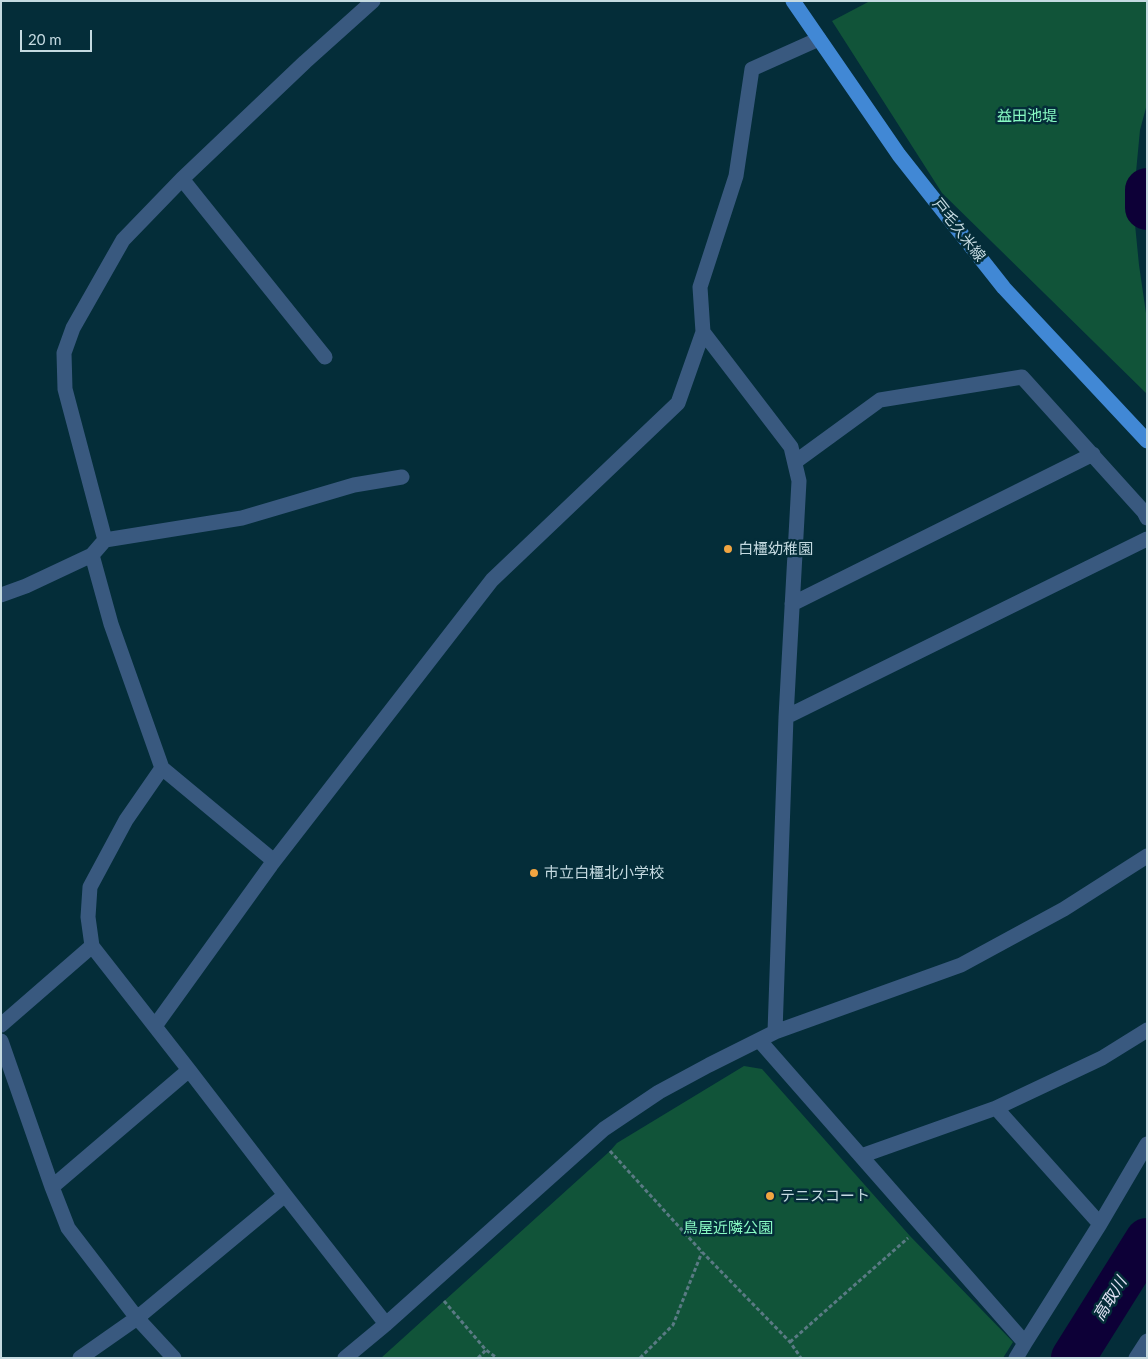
<!DOCTYPE html>
<html>
<head>
<meta charset="utf-8">
<style>
  body { margin:0 }
  #map { position:relative; width:1148px; height:1359px; overflow:hidden; background:#042d39; font-family:Lato,sans-serif }
  canvas { display:block }
  .frame { position:absolute; inset:0; border:2px solid #c5dae1; pointer-events:none }
  .scale { position:absolute; left:20px; top:30px; width:72px; height:22px; box-sizing:border-box; border:2px solid #c5dae1; border-top:0; padding-left:6px; font-size:15px; line-height:18px; white-space:nowrap; color:#c5dae1; -webkit-text-stroke:4px #042d39; paint-order:stroke }
</style>
</head>
<body>
<div id="map">
<canvas width="1148" height="1359"></canvas>
<div class="frame"></div>
<div class="scale">20 m</div>
</div>
<script>
const ctx = document.querySelector('canvas').getContext('2d');
ctx.lineJoin = 'round';
function fill(path, color) { ctx.fillStyle = color; ctx.fill(path, 'evenodd'); }
const toPath = rows => new Path2D(rows.map(r => 'M' + r).join(''));
function strokePath(path, color, width, dash) { ctx.strokeStyle = color; ctx.lineWidth = width; ctx.lineCap = dash ? 'butt' : 'round'; ctx.setLineDash(dash || []); ctx.stroke(path); }
function write(font, color, halo, rows, align = 'center') {
  ctx.font = font + ' Lato,"Noto Sans JP",sans-serif'; ctx.lineWidth = 5; ctx.setLineDash([]); ctx.textBaseline = 'middle'; ctx.strokeStyle = halo; ctx.fillStyle = color; for (const [text, x, y, turn = 0] of rows) {
    ctx.save(); ctx.translate(x, y); ctx.rotate((+turn || 0) * Math.PI / 180); ctx.textAlign = isNaN(turn) ? turn : align; if (halo) ctx.strokeText(text, 0, 0); ctx.fillText(text, 0, 0); ctx.restore();
  }
}
const green = toPath([
  [870,1,1147,1,1147,104,1140,130,1133,204,1139,265,1147,320,1147,394,942,193,832,21],
  [744,1066,762,1069,910,1236,1013,1342,1003,1358,381,1358,610,1151,617,1143]
]);
const river = toPath([
  [1147,190,1147,208],
  [1073,1358,1147,1240]
]);
const path = toPath([
  [610,1151,702,1252,790,1342,801,1358],
  [444,1301,486,1350,497,1358],
  [790,1342,908,1238],
  [478,1358,486,1350],
  [640,1358,673,1325,702,1252]
]);
const minor = toPath([
  [182,179,202,204,325,357],
  [703,332,791,447,799,481,786,717,775,1032],
  [795,462,880,400,1022,377,1144,512,1147,518],
  [105,540,242,518,354,485,402,477],
  [92,555,111,624,162,768,126,820,90,887,88,917,92,946,189,1070,285,1195,386,1324],
  [1,595,26,586,92,555,105,540,65,389,64,353,73,328,123,240,182,179,305,62,373,1],
  [792,604,1093,454],
  [786,717,1147,539],
  [162,768,274,861],
  [1,1025,92,946],
  [155,1026,271,865,492,580,678,403,703,332,700,287,736,176,752,69,819,39],
  [759,1040,1025,1343],
  [1,1041,52,1187,68,1228,137,1318,174,1358],
  [996,1108,1100,1224],
  [861,1156,996,1108,1102,1058,1147,1030],
  [52,1187,189,1070],
  [80,1358,137,1318,285,1195],
  [345,1358,386,1324,604,1129,659,1092,709,1065,775,1032,961,965,1064,909,1147,856],
  [1016,1358,1025,1343,1100,1224,1147,1144],
  [1136,1358,1147,1341]
]);
const major = toPath([
  [793,1,899,155,1004,288,1147,441]
]);
const markers = [
  [728,549,5,"#f2a541"],
  [534,873,5,"#f2a541"],
  [770,1196,5,"#f2a541"]
];
const parkNames = [
  ["益田池堤",1027,116],
  ["鳥屋近隣公園",728,1228]
];
const streetNames = [
  ["戸毛久米線",959,230,52]
];
const poiNames = [
  ["白橿幼稚園",738,549],
  ["市立白橿北小学校",544,873],
  ["テニスコート",780,1196]
];
const waterNames = [
  ["高取川",1110,1299,-58]
];
fill(green, '#115439');
strokePath(river, '#0d0037', 44);
strokePath(path, '#5a7a84', 3, [4, 2.5]);
strokePath(minor, '#39597f', 15);
strokePath(major, '#4188d5', 15);
for (const [x, y, r, color] of markers) { const dot = new Path2D(); dot.arc(x, y, r, 0, 2 * Math.PI); ctx.fillStyle = color; ctx.fill(dot); strokePath(dot, '#042d39', 2); }
write('15px', '#88fac3', '#042d39', parkNames);
write('15px', '#c5dae1', '#042d39', streetNames);
write('15px', '#c5dae1', '#042d39', poiNames, 'left');
write('italic 16px', '#e1e2f5', '#042d39', waterNames);
</script>
</body>
</html>
